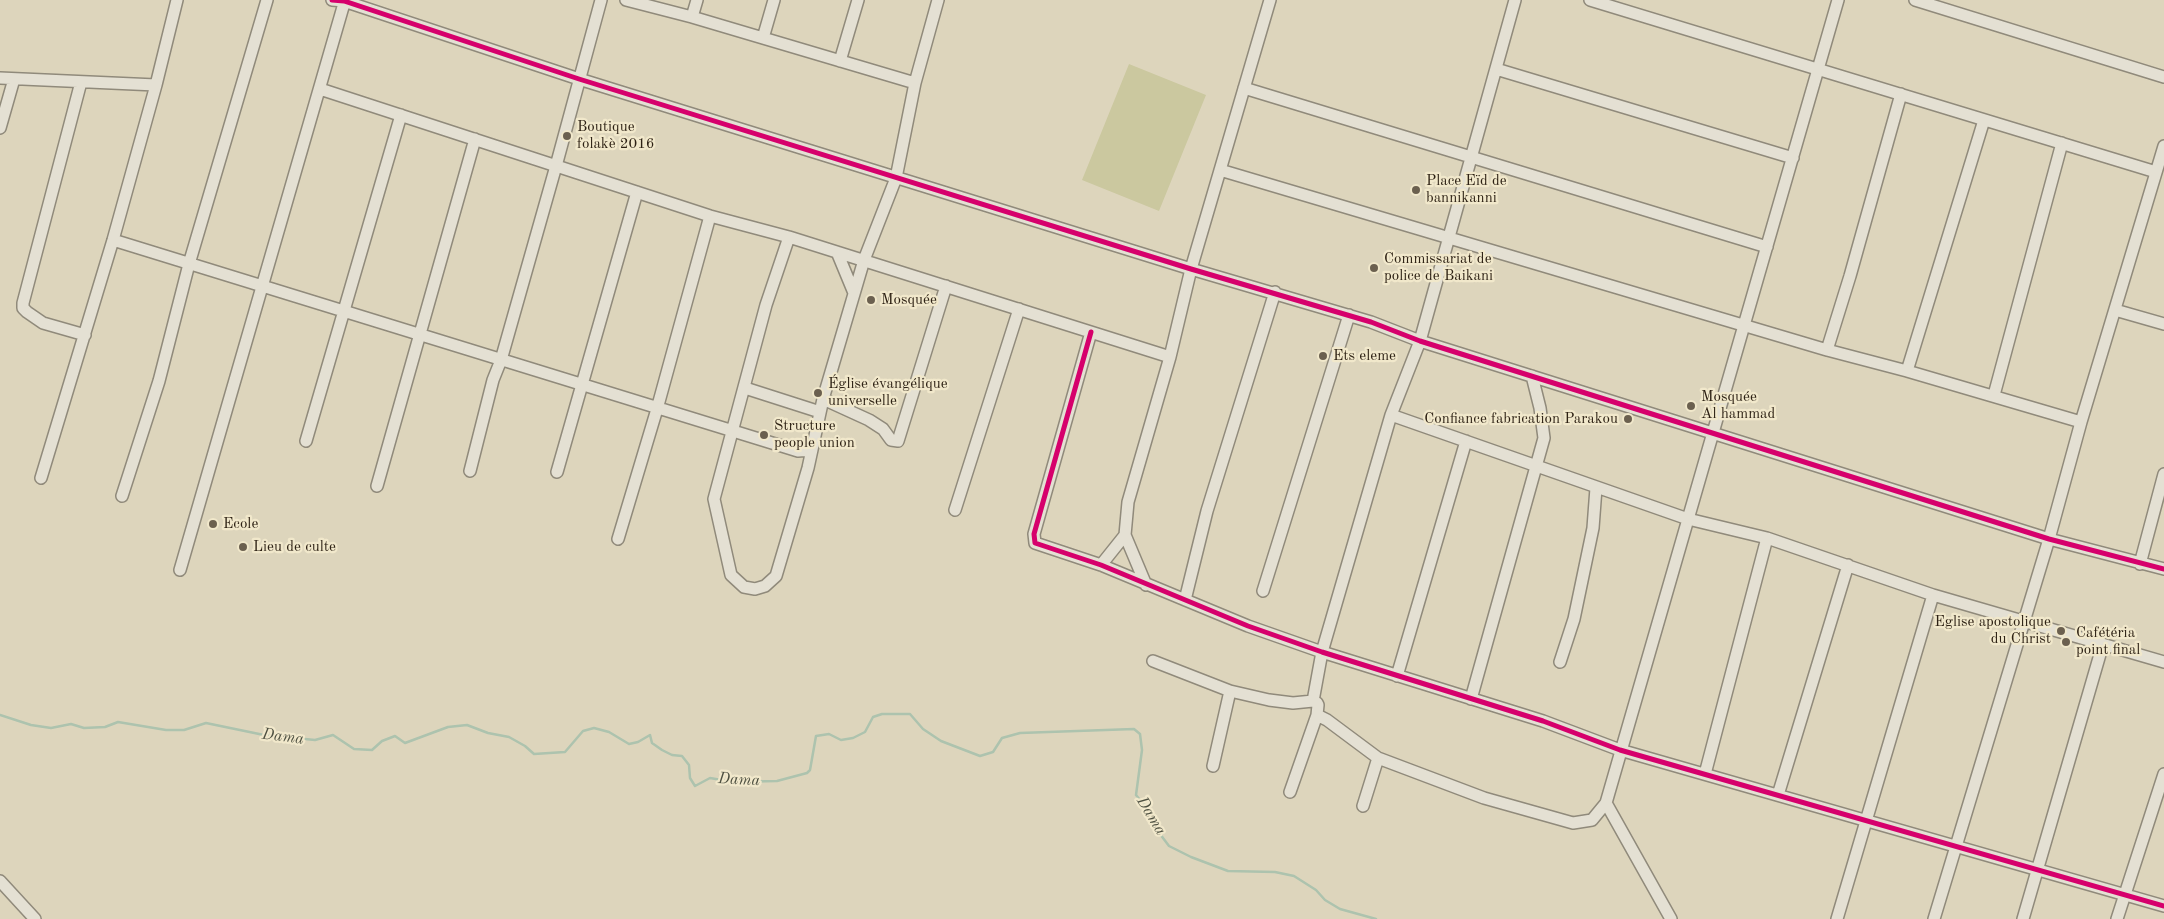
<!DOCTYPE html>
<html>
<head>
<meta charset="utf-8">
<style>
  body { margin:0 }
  canvas { display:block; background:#ddd5bc }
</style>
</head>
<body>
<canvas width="2164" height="919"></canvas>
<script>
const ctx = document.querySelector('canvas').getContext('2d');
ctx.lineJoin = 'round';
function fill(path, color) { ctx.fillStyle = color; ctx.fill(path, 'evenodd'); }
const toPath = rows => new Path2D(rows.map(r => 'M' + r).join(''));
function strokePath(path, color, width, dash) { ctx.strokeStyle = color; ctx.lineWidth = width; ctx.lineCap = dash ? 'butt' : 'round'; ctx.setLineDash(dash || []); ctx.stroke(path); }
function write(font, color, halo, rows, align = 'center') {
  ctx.font = font + ' "Old Standard TT",serif'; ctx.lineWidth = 4.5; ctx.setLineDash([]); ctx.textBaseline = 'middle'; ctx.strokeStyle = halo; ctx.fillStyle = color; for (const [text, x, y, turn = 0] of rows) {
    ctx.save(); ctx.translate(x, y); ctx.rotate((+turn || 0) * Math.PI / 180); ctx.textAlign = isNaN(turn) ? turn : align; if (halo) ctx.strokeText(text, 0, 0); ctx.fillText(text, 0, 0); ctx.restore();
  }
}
const green = toPath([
  [1129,64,1206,95,1159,211,1082,180]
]);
const stream = toPath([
  [0,715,31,725,51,728,71,724,84,728,105,727,118,722,166,730,184,730,206,723,264,735,315,740,333,735,354,749,372,750,382,741,395,736,405,743,448,727,467,725,488,733,509,737,525,746,534,754,565,752,583,731,594,728,609,732,629,744,638,742,650,735,652,743,662,750,672,755,682,756,689,765,690,778,695,786,710,778,733,782,777,781,807,773,810,770,816,736,829,734,841,740,853,738,865,732,873,717,882,714,910,714,923,729,941,741,980,756,993,752,1002,738,1020,733,1134,729,1140,734,1142,750,1136,795,1149,811,1160,834,1169,846,1191,857,1228,871,1275,872,1294,876,1316,890,1325,900,1340,909,1376,919]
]);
const minor = toPath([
  [332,0,344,1,579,79,1191,269,1371,322,1420,341,2049,539,2164,569],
  [626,0,692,17,915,83],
  [1590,0,2156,172],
  [1915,0,2164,77],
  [692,17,697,0],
  [763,38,774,0],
  [840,61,858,0],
  [1496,69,1793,158],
  [0,78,156,85],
  [81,82,23,303,23,308,27,312,43,323,85,335],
  [1244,88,1767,247],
  [320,89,710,216,789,237,1170,357],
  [0,128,14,79],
  [1220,170,1827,350,1907,371,2081,422],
  [789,237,766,305,714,499,731,575,744,587,755,589,765,586,776,576,808,468,823,399,864,260,896,178,915,83,938,0],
  [113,240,798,451,812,450],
  [837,252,854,293],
  [2115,310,2164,324],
  [1091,332,1034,534,1035,543,1101,565,1248,626,1322,652,1543,721,1620,750,2164,906],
  [1827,350,1850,276,1901,94],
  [1907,371,1984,120],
  [745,388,820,412],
  [1994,395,2062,143],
  [823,399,869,420,883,429,891,440,898,441,946,286],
  [1391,415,1688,519,1767,538,1933,595,2164,662],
  [306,441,401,115],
  [470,471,493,380,501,360,556,166,601,0],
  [557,472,637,192],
  [41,478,113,240,156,85,177,0],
  [377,486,475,139],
  [122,496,159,381,189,264,267,0],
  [955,510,1019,309],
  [1125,535,1146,585],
  [618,539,657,409,710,216],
  [2140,564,2164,474],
  [1101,565,1125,535,1128,502,1170,357,1191,269,1270,0],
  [180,570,345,0],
  [1263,591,1349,315],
  [1185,600,1207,511,1275,292],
  [1153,661,1230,691,1269,700,1293,703,1313,701,1317,703,1318,705,1317,715,1290,792],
  [1560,662,1574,619,1593,528,1596,488],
  [1397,676,1466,441],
  [1471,699,1544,438,1540,408,1532,376],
  [1313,701,1322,652,1391,415,1420,341,1515,0],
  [1317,715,1327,720,1378,758,1484,798,1573,823,1592,820,1606,803],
  [1213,766,1230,691],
  [1705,774,1767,538],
  [1778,795,1848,565],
  [1363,806,1378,758],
  [0,881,35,919],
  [1671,919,1606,803,1838,0],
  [1837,919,1933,595],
  [1934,919,2049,539,2081,422,2164,146],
  [2023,919,2103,644],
  [2117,919,2164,774]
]);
const cycleway = toPath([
  [332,0,344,1,579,79,1191,269,1371,322,1420,341,2049,539,2164,569],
  [1091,332,1034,534,1035,543,1101,565,1248,626,1322,652,1543,721,1620,750,2164,906]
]);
const markers = [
  [567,136,5,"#6b604f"],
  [1416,190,5,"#6b604f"],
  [1374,268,5,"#6b604f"],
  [871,300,5,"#6b604f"],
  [1323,356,5,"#6b604f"],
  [818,393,5,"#6b604f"],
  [1691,406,5,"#6b604f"],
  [1628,419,5,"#6b604f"],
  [764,435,5,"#6b604f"],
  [213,524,5,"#6b604f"],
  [243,547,5,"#6b604f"],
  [2061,631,5,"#6b604f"],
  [2066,642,5,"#6b604f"]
];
const poiNames = [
  ["Boutique",577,127],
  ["folakè 2016",577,144],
  ["Place Eïd de",1426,181],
  ["bannikanni",1426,198],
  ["Commissariat de",1384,259],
  ["police de Baikani",1384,276],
  ["Mosquée",881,300],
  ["Ets eleme",1333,356],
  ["Église évangélique",828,384],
  ["universelle",828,401],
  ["Mosquée",1701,397],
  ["Al hammad",1701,414],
  ["Confiance fabrication Parakou",1618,419,"right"],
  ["Structure",774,426],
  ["people union",774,443],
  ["Ecole",223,524],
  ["Lieu de culte",253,547],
  ["Eglise apostolique",2051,622,"right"],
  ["du Christ",2051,639,"right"],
  ["Cafétéria",2076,633],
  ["point final",2076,650]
];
const waterNames = [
  ["Dama",283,737,7],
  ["Dama",739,780,3],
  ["Dama",1151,816,59]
];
fill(green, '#cbc89f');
strokePath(stream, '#adc3ae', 2.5);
strokePath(minor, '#908a7b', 14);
strokePath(minor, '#e4e0d3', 11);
strokePath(cycleway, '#d6006c', 5);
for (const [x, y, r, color] of markers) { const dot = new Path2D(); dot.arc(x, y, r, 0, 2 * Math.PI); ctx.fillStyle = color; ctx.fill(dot); strokePath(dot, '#f1e8cb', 2); }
write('15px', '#2d2114', '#f1e8cb', poiNames, 'left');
write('italic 16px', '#4d4f40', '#f1e8cb', waterNames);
</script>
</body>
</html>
